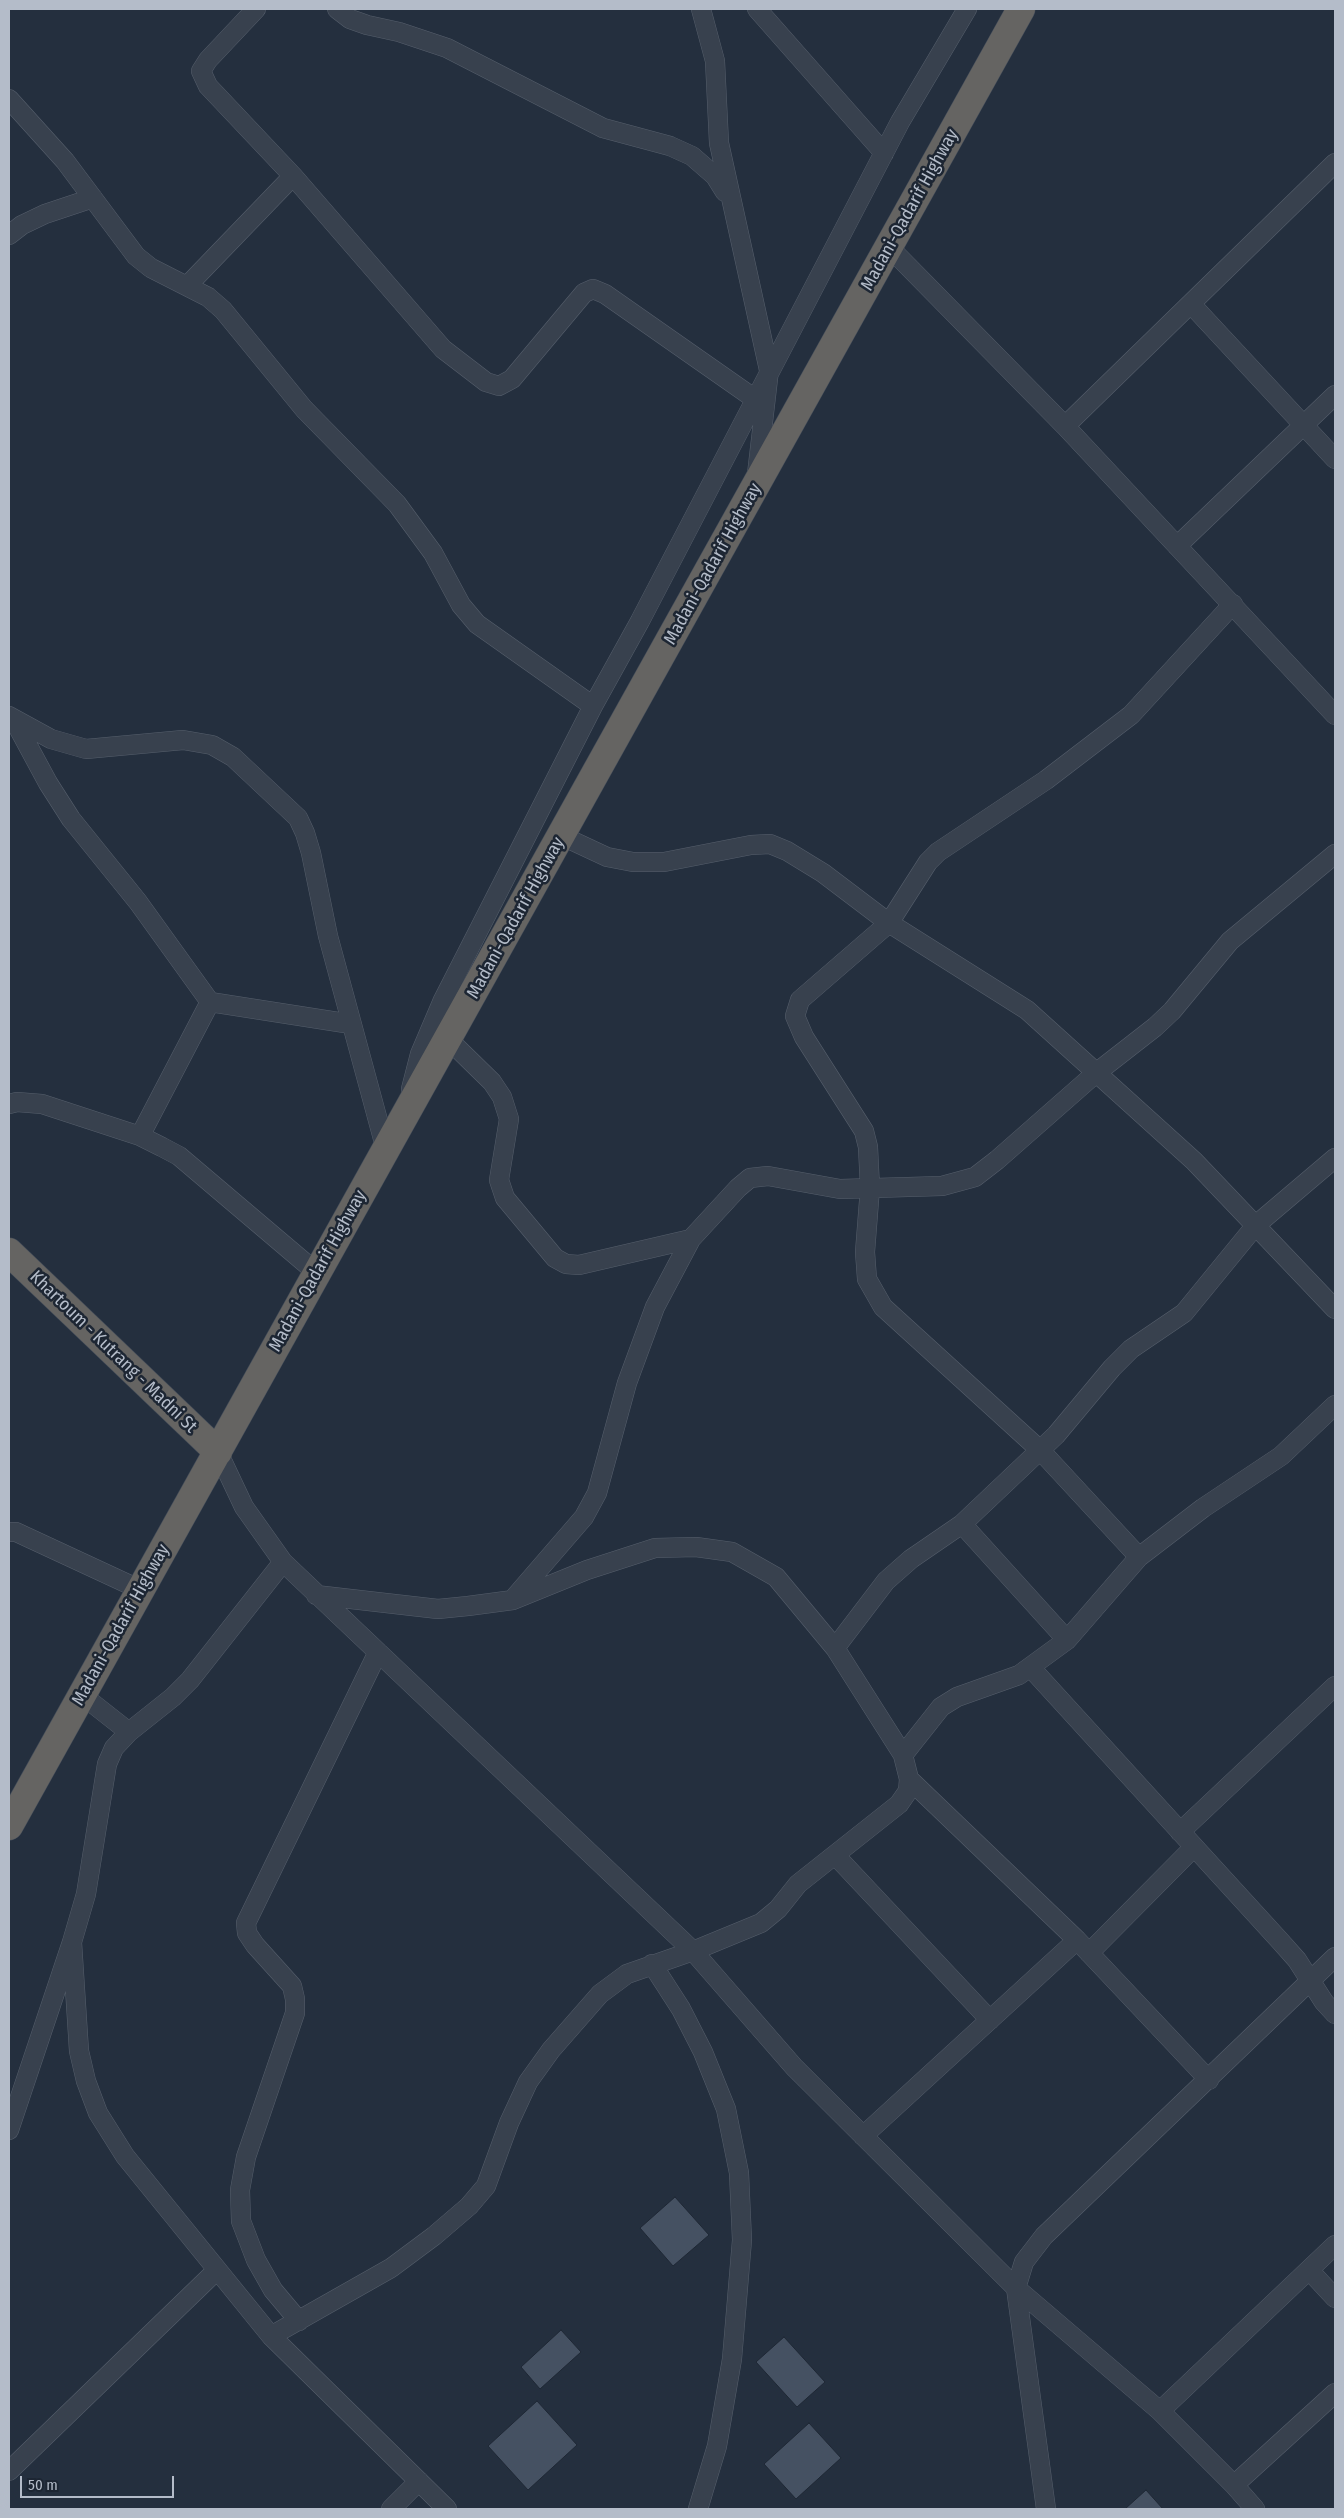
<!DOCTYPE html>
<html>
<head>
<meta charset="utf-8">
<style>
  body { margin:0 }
  #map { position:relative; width:1344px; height:2518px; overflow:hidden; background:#242f3e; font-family:"Fira Sans Condensed",sans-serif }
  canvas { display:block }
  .frame { position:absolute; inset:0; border:10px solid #b4bcc9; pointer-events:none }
  .scale { position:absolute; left:20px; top:2476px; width:154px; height:22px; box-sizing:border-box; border:2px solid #b4bcc9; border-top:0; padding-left:6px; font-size:15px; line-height:18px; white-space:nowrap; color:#b4bcc9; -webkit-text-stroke:4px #1d2633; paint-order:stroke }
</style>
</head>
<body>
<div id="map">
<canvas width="1344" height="2518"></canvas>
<div class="frame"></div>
<div class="scale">50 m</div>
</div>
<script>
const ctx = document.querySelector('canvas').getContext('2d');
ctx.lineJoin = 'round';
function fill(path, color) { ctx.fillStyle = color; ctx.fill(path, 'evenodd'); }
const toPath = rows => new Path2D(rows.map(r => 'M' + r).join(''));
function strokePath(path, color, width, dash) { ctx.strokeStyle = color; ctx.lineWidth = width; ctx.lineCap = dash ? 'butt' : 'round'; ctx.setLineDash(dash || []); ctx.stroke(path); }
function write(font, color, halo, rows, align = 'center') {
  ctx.font = font + ' "Fira Sans Condensed",sans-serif'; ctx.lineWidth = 5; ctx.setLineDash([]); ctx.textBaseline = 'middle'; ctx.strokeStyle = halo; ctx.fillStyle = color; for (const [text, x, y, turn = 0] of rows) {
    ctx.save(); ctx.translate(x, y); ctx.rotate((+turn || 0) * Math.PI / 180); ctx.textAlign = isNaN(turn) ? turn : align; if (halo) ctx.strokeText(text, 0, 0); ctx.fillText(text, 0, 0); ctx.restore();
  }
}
const building = toPath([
  [675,2197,709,2235,673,2266,640,2228,675,2197],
  [561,2330,581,2352,540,2389,521,2367,561,2330],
  [784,2337,825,2382,797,2407,756,2362,784,2337],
  [537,2401,577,2445,528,2490,488,2446,537,2401],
  [809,2423,841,2458,796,2499,764,2464,809,2423],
  [1146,2490,1163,2509,1125,2509,1146,2490]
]);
const minor = toPath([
  [256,9,208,60,201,71,208,86,293,176,443,349,486,382,499,386,512,379,584,293,593,289,605,294,755,399],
  [337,9,350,19,367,25,399,32,447,48,603,128,670,146,692,156,715,176,725,192],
  [701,9,715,61,719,143,769,370,757,474],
  [757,9,884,153],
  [9,99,65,161,136,256,151,268,208,297,223,310,304,409,397,504,433,553,461,605,477,624,593,706],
  [9,235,22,225,45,214,93,198],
  [890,248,1065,426,1335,715],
  [187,286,293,176],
  [1191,304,1335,459],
  [1065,426,1335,163],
  [1177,546,1335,395],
  [9,716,51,739,86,749,183,740,212,745,233,757,298,818,305,833,311,853,328,936,386,1150],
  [14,720,48,783,71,819,138,902,210,1002,351,1024],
  [562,836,607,857,633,862,664,862,751,845,770,844,787,851,823,873,889,923,1027,1010,1194,1161,1335,1309],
  [449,1040,492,1082,502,1097,509,1119,499,1180,505,1198,555,1258,566,1264,579,1265,691,1239],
  [411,1089,420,1054,443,1000,593,706,640,621,900,122,967,9],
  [9,1104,17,1102,42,1104,140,1136,162,1147,179,1156,317,1273],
  [140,1136,210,1002],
  [218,1452,244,1507,283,1562,693,1951,794,2067,1016,2288,1160,2411,1234,2485,1255,2509],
  [962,1524,1067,1640],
  [9,1532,16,1532,141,1590],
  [1139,1557,1040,1450,883,1307,867,1279,865,1252,870,1188,868,1147,864,1131,804,1037,795,1016,800,1000,889,923,928,862,938,852,1046,780,1131,715,1233,604],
  [514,1598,584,1517,597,1493,627,1383,655,1307,691,1239,738,1188,750,1178,768,1176,840,1189,942,1186,975,1177,997,1160,1096,1073,1155,1027,1172,1011,1230,941,1335,854],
  [835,1648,886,1581,911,1559,962,1524,1056,1435,1112,1368,1131,1349,1184,1313,1256,1225,1335,1158],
  [1031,1668,1281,1942,1297,1960,1324,2002,1335,2014],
  [82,1695,129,1732],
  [903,1755,941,1707,957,1697,1019,1675,1067,1640,1139,1557,1203,1508,1281,1456,1335,1405],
  [909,1779,1077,1940,1209,2080],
  [1180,1832,1335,1686],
  [835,1855,990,2020],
  [72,1942,79,2051,86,2081,98,2113,125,2156,271,2336,447,2509],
  [1089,1953,1194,1847],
  [652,1964,681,2009,703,2052,726,2109,739,2173,742,2240,732,2359,717,2446,698,2509],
  [9,2130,72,1942,86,1894,107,1764,114,1748,129,1732,173,1697,190,1680,283,1562],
  [863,2136,1077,1940],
  [1309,2270,1335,2298],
  [299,2321,273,2290,256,2260,241,2221,240,2190,246,2157,295,2013,295,1999,292,1986,255,1945,247,1933,246,1923,378,1652],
  [271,2336,391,2268,434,2236,469,2206,486,2186,509,2123,528,2082,551,2050,600,1994,627,1974,693,1951,761,1923,778,1909,798,1884,899,1804,908,1791,909,1779,903,1755,835,1648,776,1577,732,1552,696,1547,655,1548,587,1570,513,1600,468,1606,438,1609,316,1595],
  [1160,2411,1335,2245],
  [9,2471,217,2270],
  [1234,2485,1335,2393],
  [391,2509,419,2481],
  [1046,2509,1016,2288,1024,2262,1044,2236,1335,1957]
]);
const trunk = toPath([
  [9,1252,218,1452],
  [9,1826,1021,9]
]);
const streetNames = [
  ["Madani-Qadarif Highway",910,210,-61],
  ["Madani-Qadarif Highway",713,564,-61],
  ["Madani-Qadarif Highway",516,918,-61],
  ["Madani-Qadarif Highway",318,1271,-61],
  ["Khartoum - Kutrang - Madni St",113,1352,44],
  ["Madani-Qadarif Highway",121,1625,-61]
];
fill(building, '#455162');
strokePath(building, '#1f2835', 1);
strokePath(minor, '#565f6c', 20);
strokePath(trunk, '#434c59', 29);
strokePath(minor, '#38414e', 19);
strokePath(trunk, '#656462', 28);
write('18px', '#b4bcc9', '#1d2633', streetNames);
</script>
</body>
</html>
